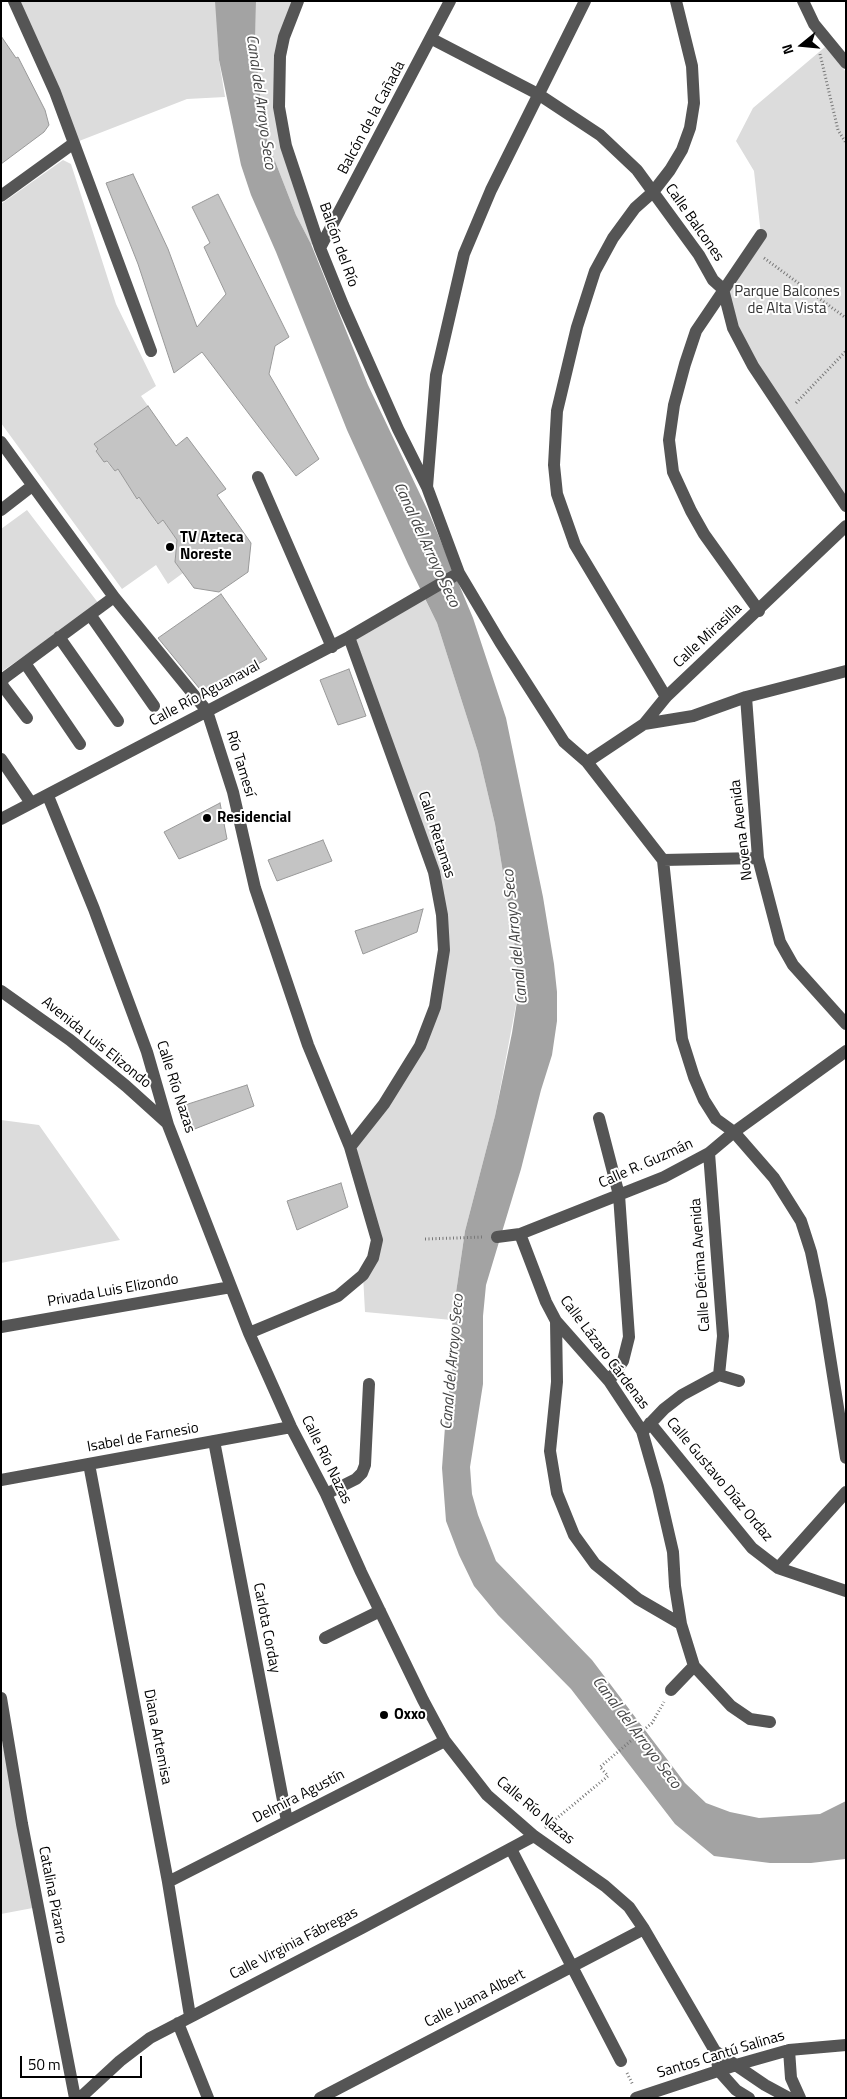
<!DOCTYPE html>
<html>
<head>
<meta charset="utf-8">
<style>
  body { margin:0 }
  #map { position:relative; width:847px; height:2099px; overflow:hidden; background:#fff; font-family:"Titillium Web",sans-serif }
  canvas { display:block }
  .frame { position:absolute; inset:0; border:2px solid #000; pointer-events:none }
  .north { position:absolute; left:777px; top:20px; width:50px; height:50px; -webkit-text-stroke:4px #fff; paint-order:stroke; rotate:253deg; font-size:14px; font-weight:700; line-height:20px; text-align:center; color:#000 }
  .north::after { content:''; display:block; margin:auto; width:18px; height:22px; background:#000; clip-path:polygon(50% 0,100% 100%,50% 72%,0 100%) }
  .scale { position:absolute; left:20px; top:2056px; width:122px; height:22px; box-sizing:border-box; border:2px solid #000; border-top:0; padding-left:6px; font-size:15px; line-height:18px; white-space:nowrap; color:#000; -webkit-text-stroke:4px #fff; paint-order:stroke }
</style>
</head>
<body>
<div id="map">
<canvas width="847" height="2099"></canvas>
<div class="frame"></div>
<div class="north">N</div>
<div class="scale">50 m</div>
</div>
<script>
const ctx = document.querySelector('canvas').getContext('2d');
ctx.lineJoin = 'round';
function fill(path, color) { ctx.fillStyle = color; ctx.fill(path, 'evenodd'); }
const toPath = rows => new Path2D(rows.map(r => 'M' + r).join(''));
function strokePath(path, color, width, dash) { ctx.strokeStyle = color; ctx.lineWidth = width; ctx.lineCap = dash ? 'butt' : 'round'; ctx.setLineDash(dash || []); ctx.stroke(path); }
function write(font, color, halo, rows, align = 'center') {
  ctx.font = font + ' "Titillium Web",sans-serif'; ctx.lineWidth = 4; ctx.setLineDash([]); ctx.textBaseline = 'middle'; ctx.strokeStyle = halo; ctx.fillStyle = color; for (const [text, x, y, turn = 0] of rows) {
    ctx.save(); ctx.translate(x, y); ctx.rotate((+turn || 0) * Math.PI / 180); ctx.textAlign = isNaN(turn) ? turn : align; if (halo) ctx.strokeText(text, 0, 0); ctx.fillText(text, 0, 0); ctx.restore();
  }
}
const green = toPath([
  [14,1,216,1,219,60,225,97,187,99,74,143],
  [256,1,298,1,291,17,279,107,320,248,311,244,296,215,268,143,263,123,255,46],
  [825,47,846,72,846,506,753,366,723,289,761,235,754,171,736,141,753,108],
  [63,160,71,164,116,304,156,386,141,396,148,406,96,451,115,471,118,469,137,498,141,495,154,514,152,516,157,524,163,520,177,540,175,562,183,573,168,584,156,565,122,589,1,423,1,204],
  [27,510,99,604,1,672,1,529],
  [423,595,437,623,478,752,495,824,514,940,519,989,495,1116,465,1231,452,1320,365,1312,363,1275,377,1240,350,1147,384,1104,435,1007,442,915,349,637],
  [1,1120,39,1125,120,1240,1,1263],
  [1,1736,38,1907,1,1914]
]);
const water = toPath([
  [215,1,256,1,255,46,263,123,268,143,296,215,311,244,368,385,429,513,473,618,506,718,543,897,554,964,557,992,557,1021,552,1055,541,1090,521,1169,486,1285,483,1316,483,1384,470,1467,472,1494,478,1515,496,1561,592,1660,685,1783,706,1803,730,1812,759,1818,820,1814,846,1801,845,1859,811,1863,770,1863,714,1856,675,1824,571,1689,498,1615,474,1586,459,1555,446,1521,442,1468,446,1413,455,1351,452,1320,465,1231,495,1116,512,1033,519,989,514,940,495,824,478,752,437,623,408,564,347,430,276,252,251,195,241,165,219,60]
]);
const building = toPath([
  [1,36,16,58,18,57,45,110,49,125,44,132,1,164,1,36],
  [133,174,168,249,197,327,226,294,204,247,210,243,192,207,218,194,289,337,275,346,269,374,319,459,296,476,202,352,174,373,138,264,106,183,133,174],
  [148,406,176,446,187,437,226,489,217,495,251,543,248,572,219,592,194,588,175,562,177,540,163,520,158,524,139,497,137,499,118,469,115,471,107,461,104,462,96,451,98,449,94,444,148,406],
  [221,594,267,659,204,694,158,638,221,594],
  [349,669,366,716,338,725,320,680,349,669],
  [220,803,227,839,179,859,164,832,220,803],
  [323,840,332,861,277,881,268,860,323,840],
  [423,909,417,932,363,954,355,931,423,909],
  [247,1085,254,1106,192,1130,185,1105,247,1085],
  [341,1183,348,1207,297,1230,287,1201,341,1183]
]);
const path = toPath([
  [820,54,838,130,846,143],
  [764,258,846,318],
  [796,403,846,351],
  [425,1239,484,1237],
  [545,1828,608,1776,600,1767,652,1723,664,1702],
  [627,2073,633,2085]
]);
const minor = toPath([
  [14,1,55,92,151,351],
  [298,1,284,37,280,56,279,107,286,146,320,248,343,305,398,429,427,487],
  [585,1,491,190,464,254,436,375,427,487,459,573,500,642,564,742,587,762,663,860,682,1039,694,1077,704,1100,716,1119,734,1132,774,1178,801,1221,811,1252,821,1300,846,1458],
  [803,1,814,24,846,63],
  [432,39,538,94,600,135,637,170,699,255,713,280,723,289,733,328,753,366,846,506],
  [1,196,74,143],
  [320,248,450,1],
  [1,442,114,597,207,711,233,792,255,888,308,1045,350,1147,377,1240,373,1258,363,1275,338,1296,249,1333],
  [258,477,332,647],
  [1,510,32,486],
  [759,611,704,534,691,511,673,472,669,440,674,405,685,364,696,331,761,235],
  [91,616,154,706],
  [59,637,118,721],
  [349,637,434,872,442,915,444,950,435,1007,420,1046,384,1104,350,1147],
  [25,663,80,744],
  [666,697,575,545,557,494,554,465,557,411,577,327,595,271,613,238,635,208,653,192,670,170,682,150,690,128,694,103,692,66,676,1],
  [746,697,758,858,780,942,793,965,846,1024],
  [27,718,2,685,3,679,114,597],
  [644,724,693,716,746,697,846,671],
  [1,759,31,803],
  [587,762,644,724,666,697,846,526],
  [48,796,94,909,147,1052,168,1125,249,1333,291,1427,326,1494,361,1572,423,1700,445,1741,487,1795,534,1836,605,1886,629,1907,644,1929,715,2051,719,2071,736,2090,749,2098],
  [1,819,349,637,459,573],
  [663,860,758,858],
  [1,991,70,1040,126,1086,167,1123],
  [599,1118,619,1195,629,1337,623,1361,609,1381],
  [709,1153,723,1336,719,1375],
  [520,1234,546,1302,556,1321,609,1381,642,1431,658,1487,673,1552,675,1586,681,1624,694,1666,671,1690],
  [497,1237,520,1234,664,1177,709,1153,734,1132,846,1051],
  [556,1321,557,1382,550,1451,557,1493,574,1535,595,1564,638,1599,681,1624],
  [1,1327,231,1287],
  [650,1423,752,1548,778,1568,846,1591],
  [644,1430,664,1409,682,1395,719,1375,739,1381],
  [214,1441,287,1821],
  [89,1464,168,1882,190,2016],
  [1,1480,291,1427],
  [326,1494,356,1479,362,1473,365,1465,369,1384],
  [778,1568,846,1492],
  [325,1638,380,1611],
  [694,1666,731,1706,750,1719,770,1722],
  [1,1698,22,1824,75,2098],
  [511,1849,621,2061],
  [168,1882,445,1741],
  [178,2023,208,2098],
  [789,2050,791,2078,800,2098],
  [715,2051,765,2085,789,2098],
  [80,2098,120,2061,150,2038,362,1928,534,1836],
  [320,2098,644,1929],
  [636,2098,736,2065,789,2050,846,2045]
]);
const markers = [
  [170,547,5,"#000"],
  [207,818,5,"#000"],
  [384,1715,5,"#000"]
];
const streetNames = [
  ["Balcón de la Cañada",372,118,-62],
  ["Calle Balcones",694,223,55],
  ["Balcón del Río",338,245,70],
  ["Calle Mirasilla",708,636,-43],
  ["Calle Río Aguanaval",205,694,-28],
  ["Río Tamesí",240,764,73],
  ["Novena Avenida",742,830,-97],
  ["Calle Retamas",436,835,72],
  ["Avenida Luis Elizondo",96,1043,39],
  ["Calle Río Nazas",175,1087,72],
  ["Calle R. Guzmán",646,1164,-24],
  ["Calle Décima Avenida",701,1265,-94],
  ["Privada Luis Elizondo",113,1291,-10],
  ["Calle Lázaro Cárdenas",604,1353,53],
  ["Isabel de Farnesio",143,1438,-10],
  ["Calle Río Nazas",326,1460,64],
  ["Calle Gustavo Díaz Ordaz",719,1480,50],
  ["Carlota Corday",266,1628,79],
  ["Diana Artemisa",157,1737,79],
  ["Delmira Agustín",299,1797,-27],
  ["Calle Río Nazas",535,1811,40],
  ["Catalina Pizarro",52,1895,79],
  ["Calle Virginia Fábregas",294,1944,-27],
  ["Calle Juana Albert",475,1999,-27],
  ["Santos Cantú Salinas",721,2055,-17]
];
const parkNames = [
  ["Parque Balcones",787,292],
  ["de Alta Vista",787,309]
];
const poiNames = [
  ["TV Azteca",180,538],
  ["Noreste",180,555],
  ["Residencial",217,818],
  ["Oxxo",394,1715]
];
const waterNames = [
  ["Canal del Arroyo Seco",260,102,82],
  ["Canal del Arroyo Seco",426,545,65],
  ["Canal del Arroyo Seco",516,937,-96],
  ["Canal del Arroyo Seco",453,1362,-85],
  ["Canal del Arroyo Seco",636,1733,53]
];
fill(green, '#dcdcdc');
fill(water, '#a3a3a3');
fill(building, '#c4c4c4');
strokePath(building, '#999', 1);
strokePath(path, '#777', 3, [1, 2.5]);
strokePath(minor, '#555', 12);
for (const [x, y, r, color] of markers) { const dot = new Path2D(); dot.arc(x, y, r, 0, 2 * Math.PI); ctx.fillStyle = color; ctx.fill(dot); strokePath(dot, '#fff', 2); }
write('15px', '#000', '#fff', streetNames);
write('15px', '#333', '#fff', parkNames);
write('bold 15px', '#000', '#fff', poiNames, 'left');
write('italic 16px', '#444', '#fff', waterNames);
</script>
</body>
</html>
